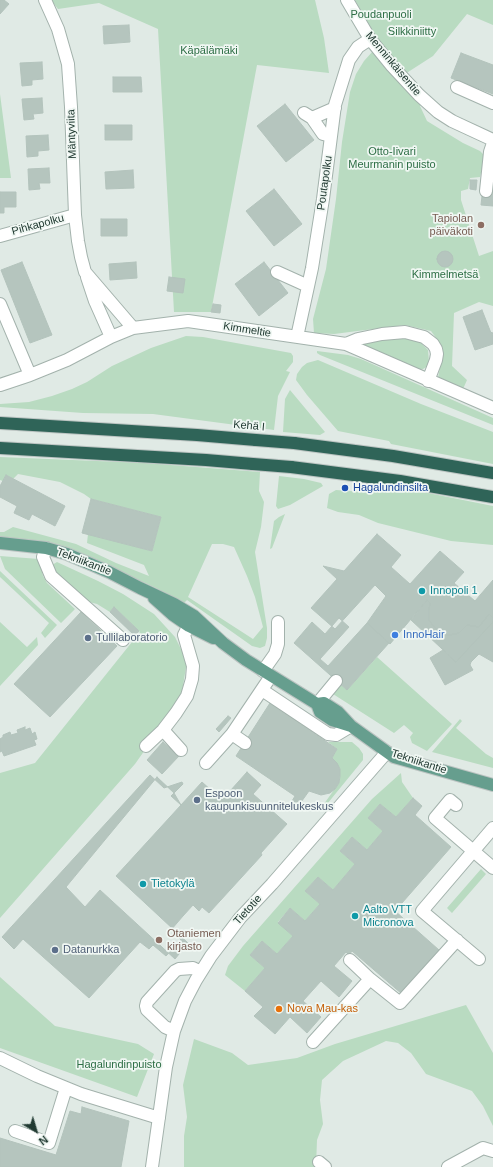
<!DOCTYPE html>
<html>
<head>
<meta charset="utf-8">
<style>
  body { margin:0 }
  #map { position:relative; width:493px; height:1167px; overflow:hidden; background:#e0eae5; font-family:Helvetica,sans-serif }
  canvas { display:block }
  .north { position:absolute; left:16px; top:1111px; width:40px; height:40px; -webkit-text-stroke:3px #f0f7f3; paint-order:stroke; rotate:142deg; font-size:11px; font-weight:700; line-height:16px; text-align:center; color:#213a32 }
  .north::after { content:''; display:block; margin:auto; width:14px; height:18px; background:#213a32; clip-path:polygon(50% 0,100% 100%,50% 72%,0 100%) }
</style>
</head>
<body>
<div id="map">
<canvas width="493" height="1167"></canvas>
<div class="north">N</div>
</div>
<script>
const ctx = document.querySelector('canvas').getContext('2d');
ctx.lineJoin = 'round';
function fill(path, color) { ctx.fillStyle = color; ctx.fill(path, 'evenodd'); }
const toPath = rows => new Path2D(rows.map(r => 'M' + r).join(''));
function strokePath(path, color, width, dash) { ctx.strokeStyle = color; ctx.lineWidth = width; ctx.lineCap = dash ? 'butt' : 'round'; ctx.setLineDash(dash || []); ctx.stroke(path); }
function write(font, color, halo, rows, align = 'center') {
  ctx.font = font + ' Helvetica,sans-serif'; ctx.lineWidth = 3.5; ctx.setLineDash([]); ctx.textBaseline = 'middle'; ctx.strokeStyle = halo; ctx.fillStyle = color; for (const [text, x, y, turn = 0] of rows) {
    ctx.save(); ctx.translate(x, y); ctx.rotate((+turn || 0) * Math.PI / 180); ctx.textAlign = isNaN(turn) ? turn : align; if (halo) ctx.strokeText(text, 0, 0); ctx.fillText(text, 0, 0); ctx.restore();
  }
}
const green = toPath([
  [51,0,315,0,324,38,329,73,257,65,211,312,174,312,158,29,99,3,58,9],
  [355,0,493,0,493,25,467,14,433,56,405,74,372,30],
  [373,51,422,103,420,106,427,121,463,143,480,151,485,156,480,177,470,178,468,189,461,191,461,200,479,256,493,251,493,306,479,302,454,313,452,366,467,380,463,389,438,378,443,351,442,346,431,331,405,325,334,334,314,333,313,319,326,269,336,199,342,142,350,92,356,74,364,61],
  [0,94,11,178,0,178],
  [186,336,203,337,291,353,293,356,293,362,286,371,290,372,278,396,274,430,153,414,83,413,0,407,0,404,29,402,52,396,72,389,87,382,112,366,151,348],
  [407,336,418,340,428,350,429,362,428,366,423,369,419,370,363,346,364,341],
  [317,351,348,355,361,359,493,418,493,425,320,355,317,353],
  [318,360,421,404,493,432,493,464,391,444,389,441,338,431,307,395,296,380,297,374,302,367,307,363],
  [290,390,325,432,320,435,283,432,285,399],
  [0,457,145,463,260,472,259,491,264,502,261,527,255,552,267,628,267,638,265,646,260,648,252,646,187,600,184,603,156,588,80,553,45,542,0,537,0,532,4,532,13,527,76,544,116,563,149,576,144,565,87,543,88,534,152,551,161,517,91,499,84,494,60,482,18,474,13,479,6,475,3,481,0,480],
  [212,544,223,544,234,547,247,576,255,597,263,627,253,639,188,597],
  [279,476,304,479,321,483,323,486,290,505,278,509,276,506],
  [398,487,493,506,493,545,451,541,378,523,359,515,338,512,327,508,329,494,336,490,363,492],
  [285,514,272,548,270,549,274,521,279,517],
  [0,556,39,559,43,576,47,583,75,609,61,623,5,569],
  [57,562,98,581,123,594,154,614,175,637,187,661,182,692,169,716,135,764,0,918,0,773,35,763,140,632,114,607,110,612,97,604,85,601,52,573,52,565],
  [0,571,57,625,45,638,41,633,49,623,0,577],
  [0,622,27,647,37,637,38,645,0,686],
  [377,657,452,724,427,751,412,743,410,737,413,733,404,725,394,733,333,694,340,684,347,690],
  [460,719,462,721,456,728,486,754,493,758,493,768,432,752],
  [328,742,352,742,359,748,363,754,363,760,323,809,321,808,339,783,340,776,340,769,332,758,337,749],
  [401,773,402,782,413,798,396,817,380,804,368,818,383,831,367,850,352,837,340,851,355,864,333,890,318,877,305,891,320,904,305,921,290,908,278,922,293,936,277,954,262,941,250,955,265,968,245,991,225,975,228,966,243,946,372,799],
  [481,869,486,874,452,913,447,908],
  [0,977,55,1026,138,1044,154,1054,137,1097,0,1048],
  [466,1005,493,1053,493,1126,483,1106,472,1091,426,1074,411,1053,398,1043,386,1041,343,1061,322,1080,320,1100,323,1124,317,1140,316,1167,184,1167,184,1136,187,1117,183,1085,194,1039,232,1053,248,1065,297,1058,335,1044]
]);
const building = toPath([
  [0,0,4,0,9,4,0,14,0,0],
  [129,25,130,42,104,44,103,26,129,25],
  [461,53,493,65,493,94,451,78,461,53],
  [42,62,43,79,32,80,32,85,22,86,20,63,42,62],
  [113,77,141,77,142,92,113,92,113,77],
  [42,98,43,113,33,114,34,119,24,120,22,99,42,98],
  [285,104,314,140,286,162,257,126,285,104],
  [105,125,132,125,132,140,105,140,105,125],
  [48,135,49,150,38,151,38,156,27,157,26,136,48,135],
  [49,168,50,183,39,183,40,189,29,190,28,169,49,168],
  [133,170,134,188,106,189,105,172,133,170],
  [492,177,493,206,481,205,482,196,490,197,492,177],
  [470,180,477,180,476,190,470,189,470,180],
  [274,189,302,224,274,246,246,211,274,189],
  [0,192,16,192,16,207,4,207,4,213,0,213,0,192],
  [101,219,127,219,127,236,101,236,101,219],
  '437 259a8 8 0 1 1 16 0a8 8 0 1 1-16 0Z',
  [22,262,52,335,30,343,1,270,22,262],
  [136,262,137,278,110,280,109,264,136,262],
  [264,262,288,293,259,316,235,284,264,262],
  [169,277,185,279,183,293,167,291,169,277],
  [213,304,221,305,220,313,211,312,213,304],
  [482,310,491,333,492,332,493,335,493,344,475,350,463,317,482,310],
  [6,475,65,506,55,526,32,514,29,520,14,513,17,506,0,497,0,486,6,475],
  [91,499,161,517,152,551,82,533,91,499],
  [377,534,401,555,391,567,410,584,440,551,464,572,454,583,475,601,493,580,493,618,489,614,479,627,467,625,459,633,450,635,442,634,434,627,429,620,429,610,430,603,427,600,390,644,367,623,386,596,375,585,335,629,311,608,337,579,323,566,344,571,377,534],
  [427,600,430,603,429,610,429,620,434,627,442,634,450,635,459,633,467,625,479,627,489,614,493,618,493,622,456,662,411,620,427,600],
  [114,607,139,631,135,636,110,612,114,607],
  [81,612,117,646,50,717,14,684,81,612],
  [339,618,349,627,320,659,328,666,367,623,389,643,347,690,294,643,312,622,325,634,339,618],
  [493,622,493,662,479,654,471,662,470,665,473,670,445,685,430,658,443,650,456,662,493,622],
  [270,703,337,749,332,758,337,763,340,769,340,776,339,783,335,789,330,793,321,795,309,791,299,805,292,801,295,796,236,756,270,703],
  [228,716,231,718,219,732,216,729,228,716],
  [25,727,25,730,30,728,32,734,35,732,37,739,34,740,36,745,4,756,2,751,0,752,0,739,3,737,3,735,10,732,11,735,18,733,17,730,25,727],
  [163,742,179,756,162,774,147,760,163,742],
  [247,772,261,785,253,794,287,824,261,853,262,855,209,913,202,907,199,911,193,905,183,916,171,930,181,940,166,956,153,945,149,949,140,942,89,998,23,939,14,949,2,937,150,775,164,788,182,782,183,784,171,796,181,805,202,782,222,800,247,772],
  [157,777,174,793,181,805,116,876,188,943,175,959,100,890,85,907,66,887,157,777],
  [413,798,422,806,415,815,451,847,395,911,439,950,402,994,352,951,349,955,346,952,334,966,352,981,339,997,321,981,303,1001,321,1017,307,1033,290,1017,275,1034,254,1016,263,1007,245,991,265,968,250,955,262,941,277,954,293,936,278,923,290,908,305,921,320,904,305,891,318,877,333,890,355,864,340,851,352,837,367,850,383,831,368,818,380,804,396,817,413,798],
  [82,1107,129,1121,121,1167,0,1167,0,1138,56,1155,70,1111,81,1114,82,1107]
]);
const minor = toPath([
  [45,0,58,29,68,64,71,107,75,215,78,241,81,257,85,272,133,328],
  [347,0,370,39,392,66,419,95,438,112,452,121,493,140],
  [457,87,493,103],
  [304,113,312,118,323,134,331,136],
  [312,118,335,108],
  [486,191,490,152,493,143],
  [0,236,75,215],
  [277,272,308,286],
  [87,277,95,301,111,337],
  [0,304,30,375],
  [297,337,312,268,323,199,335,105,349,60,358,47,370,39],
  [346,344,358,339,382,334,405,332,424,337,433,344,436,349,437,354,436,360,428,381],
  [0,385,30,375,67,360,111,337,133,328,188,321,346,344,493,408],
  [46,548,43,557,51,576,123,640],
  [263,671,275,654,278,644,278,622],
  [262,690,328,734,336,735,351,726],
  [317,704,336,681],
  [163,730,181,750],
  [232,734,245,743],
  [146,746,163,730,176,713,187,696,192,679,193,666,184,635,193,617],
  [206,763,232,734,271,676],
  [456,805,450,800,435,818,493,868],
  [479,959,422,911,493,828],
  [350,960,370,979],
  [174,1031,165,1027,147,1010,146,1006,147,1002,175,971,179,969,193,968,201,972],
  [313,1042,370,979,400,1003,457,940],
  [0,1058,37,1076,81,1094,159,1118],
  [15,1131,49,1143,66,1088],
  [319,1162,325,1167],
  [152,1167,166,1067,174,1031,185,1001,196,980,211,956,240,918,272,884,387,752],
  [448,1167,483,1148,493,1151]
]);
const major = toPath([
  [0,543,46,548,67,554,109,572,140,588,174,604,194,616,223,643,246,660,317,704,320,712,332,720,351,726],
  [154,598,173,615,189,626,213,638],
  [317,704,324,703,338,712,351,726,394,757,493,785]
]);
const highway = toPath([
  [0,423,197,435,256,440],
  [294,443,393,456,493,473],
  [0,448,206,460,253,464],
  [291,467,400,481,493,497]
]);
const highwayBridge = toPath([
  [256,440,294,443],
  [253,464,291,467]
]);
const markers = [
  [481,225,4,"#8d6e63"],
  [345,488,4,"#1a4fb4"],
  [422,591,4,"#0f9aa8"],
  [395,635,4,"#3f7fe0"],
  [88,638,4,"#5c6f8a"],
  [197,800,4,"#5c6f8a"],
  [143,884,4,"#0f9aa8"],
  [355,916,4,"#0f9aa8"],
  [159,940,4,"#8d6e63"],
  [55,950,4,"#5c6f8a"],
  [279,1009,4,"#e8710a"]
];
const parkNames = [
  ["Poudanpuoli",381,15],
  ["Silkkiniitty",412,32],
  ["Käpälämäki",209,51],
  ["Otto-Iivari",392,152],
  ["Meurmanin puisto",392,165],
  ["Kimmelmetsä",445,275],
  ["Hagalundinpuisto",119,1065]
];
const streetNames = [
  ["Menninkäisentie",393,64,50],
  ["Mäntyviita",72,134,-92],
  ["Poutapolku",325,183,-82],
  ["Pihkapolku",38,225,-15],
  ["Kimmeltie",247,330,9],
  ["Kehä I",249,426,5],
  ["Tekniikantie",84,562,21],
  ["Tekniikantie",419,762,18],
  ["Tietotie",248,910,-48]
];
const educationNames = [
  ["Tapiolan",473,219],
  ["päiväkoti",473,232],
  ["Otaniemen",167,934,"left"],
  ["kirjasto",167,947,"left"]
];
const transitNames = [
  ["Hagalundinsilta",353,488]
];
const cultureNames = [
  ["Innopoli 1",430,591],
  ["Tietokylä",151,884],
  ["Aalto VTT",363,910],
  ["Micronova",363,923]
];
const shopNames = [
  ["InnoHair",403,635]
];
const serviceNames = [
  ["Tullilaboratorio",96,638],
  ["Espoon",205,794],
  ["kaupunkisuunnitelukeskus",205,807],
  ["Datanurkka",63,950]
];
const foodNames = [
  ["Nova Mau-kas",287,1009]
];
fill(green, '#b9dbc1');
fill(building, '#b5c5be');
strokePath(building, '#b3c3bc', 1);
strokePath(minor, '#a3b2ac', 14);
strokePath(major, '#bcc4c2', 14);
strokePath(highway, '#bcc4c2', 14);
strokePath(minor, '#fff', 12);
strokePath(major, '#669e8e', 12);
strokePath(highway, '#2f6458', 12);
strokePath(highwayBridge, '#bcc4c2', 14, []);
strokePath(highwayBridge, '#2f6458', 12);
for (const [x, y, r, color] of markers) { const dot = new Path2D(); dot.arc(x, y, r, 0, 2 * Math.PI); ctx.fillStyle = color; ctx.fill(dot); strokePath(dot, '#f0f7f3', 1.5); }
write('11px', '#2d6e45', '#f0f7f3', parkNames);
write('11px', '#213a32', '#f0f7f3', streetNames);
write('11px', '#785e54', '#f0f7f3', educationNames, 'right');
write('11px', '#164399', '#f0f7f3', transitNames, 'left');
write('11px', '#0d838f', '#f0f7f3', cultureNames, 'left');
write('11px', '#366cbe', '#f0f7f3', shopNames, 'left');
write('11px', '#4e5e75', '#f0f7f3', serviceNames, 'left');
write('11px', '#c56008', '#f0f7f3', foodNames, 'left');
</script>
</body>
</html>
